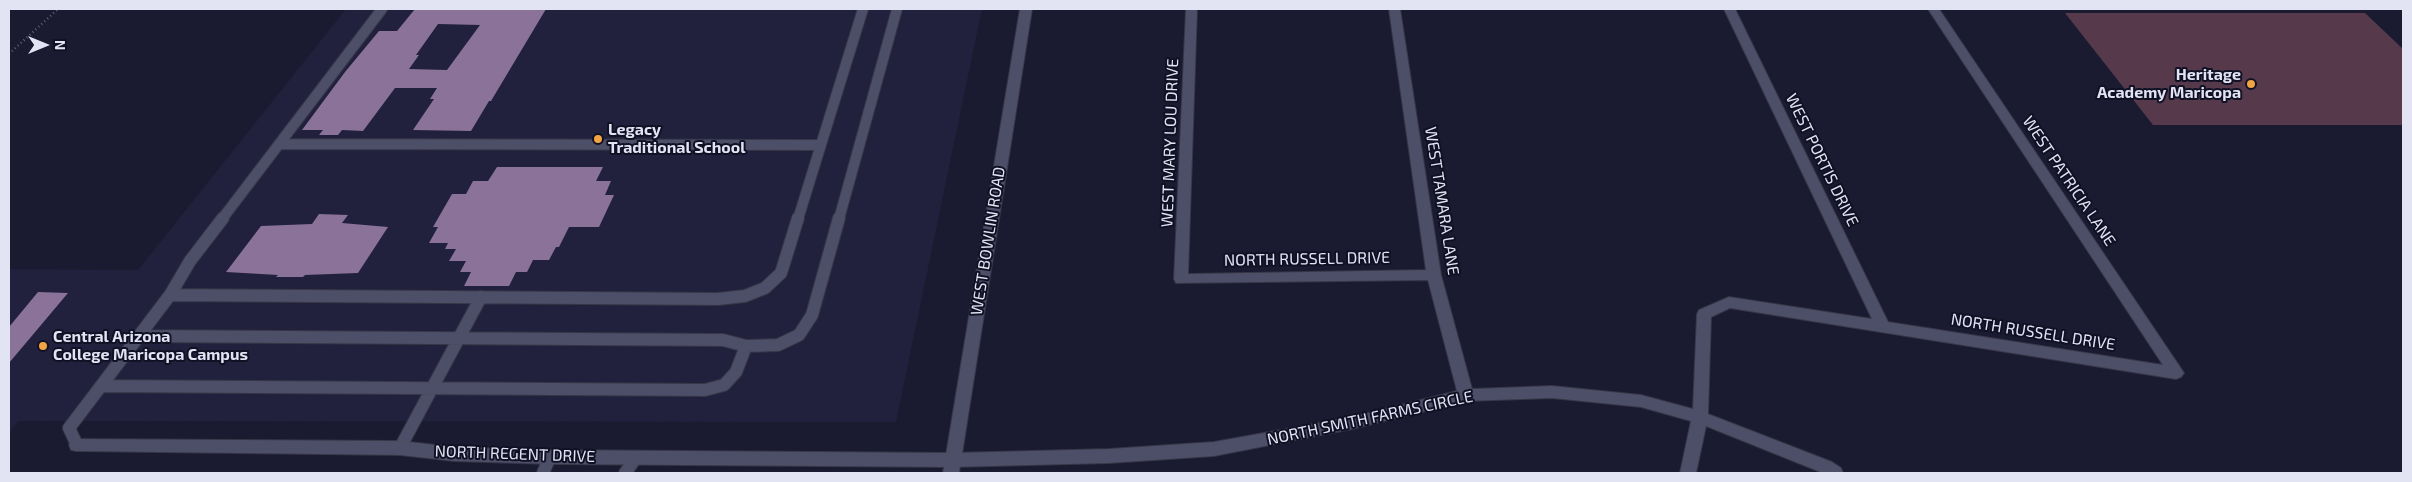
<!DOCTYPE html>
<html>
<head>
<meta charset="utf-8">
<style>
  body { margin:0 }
  #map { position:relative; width:2412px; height:482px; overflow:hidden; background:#1a1a30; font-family:"Exo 2",sans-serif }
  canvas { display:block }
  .frame { position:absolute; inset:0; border:10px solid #e2e3f3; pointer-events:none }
  .north { position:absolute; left:20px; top:20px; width:50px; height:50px; -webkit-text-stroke:4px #111125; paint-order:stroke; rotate:90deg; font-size:14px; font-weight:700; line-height:20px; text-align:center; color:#e2e3f3 }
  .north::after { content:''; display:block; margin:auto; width:18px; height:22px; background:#e2e3f3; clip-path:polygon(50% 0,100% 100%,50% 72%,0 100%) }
</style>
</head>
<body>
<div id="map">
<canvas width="2412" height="482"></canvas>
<div class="frame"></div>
<div class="north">N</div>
</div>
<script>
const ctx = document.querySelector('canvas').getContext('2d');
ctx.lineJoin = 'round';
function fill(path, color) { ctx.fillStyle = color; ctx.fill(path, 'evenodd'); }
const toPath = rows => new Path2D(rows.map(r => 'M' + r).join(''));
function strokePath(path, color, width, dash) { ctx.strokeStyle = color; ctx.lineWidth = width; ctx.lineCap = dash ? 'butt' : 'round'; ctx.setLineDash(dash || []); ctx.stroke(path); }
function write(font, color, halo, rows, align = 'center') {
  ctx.font = font + ' "Exo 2",sans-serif'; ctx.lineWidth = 4; ctx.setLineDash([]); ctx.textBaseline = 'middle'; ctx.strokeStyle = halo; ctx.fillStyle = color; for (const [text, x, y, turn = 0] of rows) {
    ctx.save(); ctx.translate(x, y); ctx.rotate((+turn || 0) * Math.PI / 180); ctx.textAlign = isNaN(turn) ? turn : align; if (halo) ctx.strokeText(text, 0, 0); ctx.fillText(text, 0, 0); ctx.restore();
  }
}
const built = toPath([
  [346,9,982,9,896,422,18,421,9,433,9,269,138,270]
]);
const green = toPath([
  [2065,13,2365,13,2403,49,2403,125,2153,125]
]);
const building = toPath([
  [415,9,546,9,491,101,489,101,471,131,413,130,434,99,430,99,437,88,395,88,363,131,342,130,338,135,319,135,323,130,302,130,345,72,379,31,397,31],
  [438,24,480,25,447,70,409,69,419,55,416,55],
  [497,167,603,167,596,181,611,181,605,195,614,195,599,227,569,227,559,247,556,247,549,260,533,260,527,272,516,272,509,286,464,286,471,272,460,272,466,261,449,261,456,249,445,249,448,243,429,243,438,227,433,227,452,194,466,194,473,181,488,181],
  [319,214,348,215,342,223,388,227,358,273,305,275,303,277,276,277,278,275,226,272,261,226,312,224],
  [38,292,68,293,9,363,9,327]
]);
const path = toPath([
  [9,54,58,9]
]);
const serviceFar1 = toPath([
  [279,144,819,145],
  [222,219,382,9],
  [798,219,863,9],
  [839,219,897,9]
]);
const service = toPath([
  [223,218,190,261,170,295,101,386,705,390,724,385,736,372,746,346,778,345,799,335,812,315,839,218],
  [170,295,718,299,745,296,765,288,781,273,798,218],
  [140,336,723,340,746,346],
  [77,445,69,428,101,386],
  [400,448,481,297],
  [543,473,550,457],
  [625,473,636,458]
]);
const minor = toPath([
  [1186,9,1197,9,1188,274,1426,270,1389,9,1400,9,1441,275,1472,389,1552,386,1641,395,1693,409,1697,314,1699,310,1729,297,1872,319,1724,9,1735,9,1888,322,2163,365,1928,9,1939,9,2184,373,2181,377,2176,379,1730,308,1711,317,1708,414,1832,462,1841,468,1843,473,1823,473,1706,426,1696,473,1680,473,1691,421,1641,407,1552,398,1466,401,1352,429,1214,456,1109,463,953,467,550,464,454,461,400,455,77,451,71,450,69,445,71,440,77,439,400,441,454,447,550,450,953,453,1109,449,1214,442,1352,417,1457,391,1428,280,1176,283,1174,279,1186,9]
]);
const tertiary = toPath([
  [1020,9,1032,9,959,473,943,473,1020,9]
]);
const markers = [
  [2251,84,5,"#f3a442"],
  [598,139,5,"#f3a442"],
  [43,346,5,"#f3a442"]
];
const poiNames = [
  ["Heritage",2241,75,"right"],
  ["Academy Maricopa",2241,93,"right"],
  ["Legacy",608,130],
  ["Traditional School",608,148],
  ["Central Arizona",53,337],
  ["College Maricopa Campus",53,355]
];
const streetNames = [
  ["WEST MARY LOU DRIVE",1170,143,-88],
  ["WEST PORTIS DRIVE",1822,160,64],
  ["WEST PATRICIA LANE",2069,181,56],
  ["WEST TAMARA LANE",1442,201,81],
  ["WEST BOWLIN ROAD",988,241,-81],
  ["NORTH RUSSELL DRIVE",1307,259,-1],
  ["NORTH RUSSELL DRIVE",2033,332,9],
  ["NORTH SMITH FARMS CIRCLE",1370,418,-12],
  ["NORTH REGENT DRIVE",515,454,2]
];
fill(built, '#21213d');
fill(green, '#563a4c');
fill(building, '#8a7299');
strokePath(serviceFar1, '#363647', 12);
strokePath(service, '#363647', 14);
strokePath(minor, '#363647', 2);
strokePath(tertiary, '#363647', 2);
strokePath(path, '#5f5f73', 2.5, [1, 3]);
strokePath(serviceFar1, '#4d4e67', 10);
strokePath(service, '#4d4e67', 12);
fill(minor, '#4d4e67');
fill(tertiary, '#4d4e67');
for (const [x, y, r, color] of markers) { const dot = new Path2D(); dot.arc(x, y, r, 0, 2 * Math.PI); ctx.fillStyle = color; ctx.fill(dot); strokePath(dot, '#111125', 2); }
write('bold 16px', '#e2e3f3', '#111125', poiNames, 'left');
write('16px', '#e2e3f3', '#111125', streetNames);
</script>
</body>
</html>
